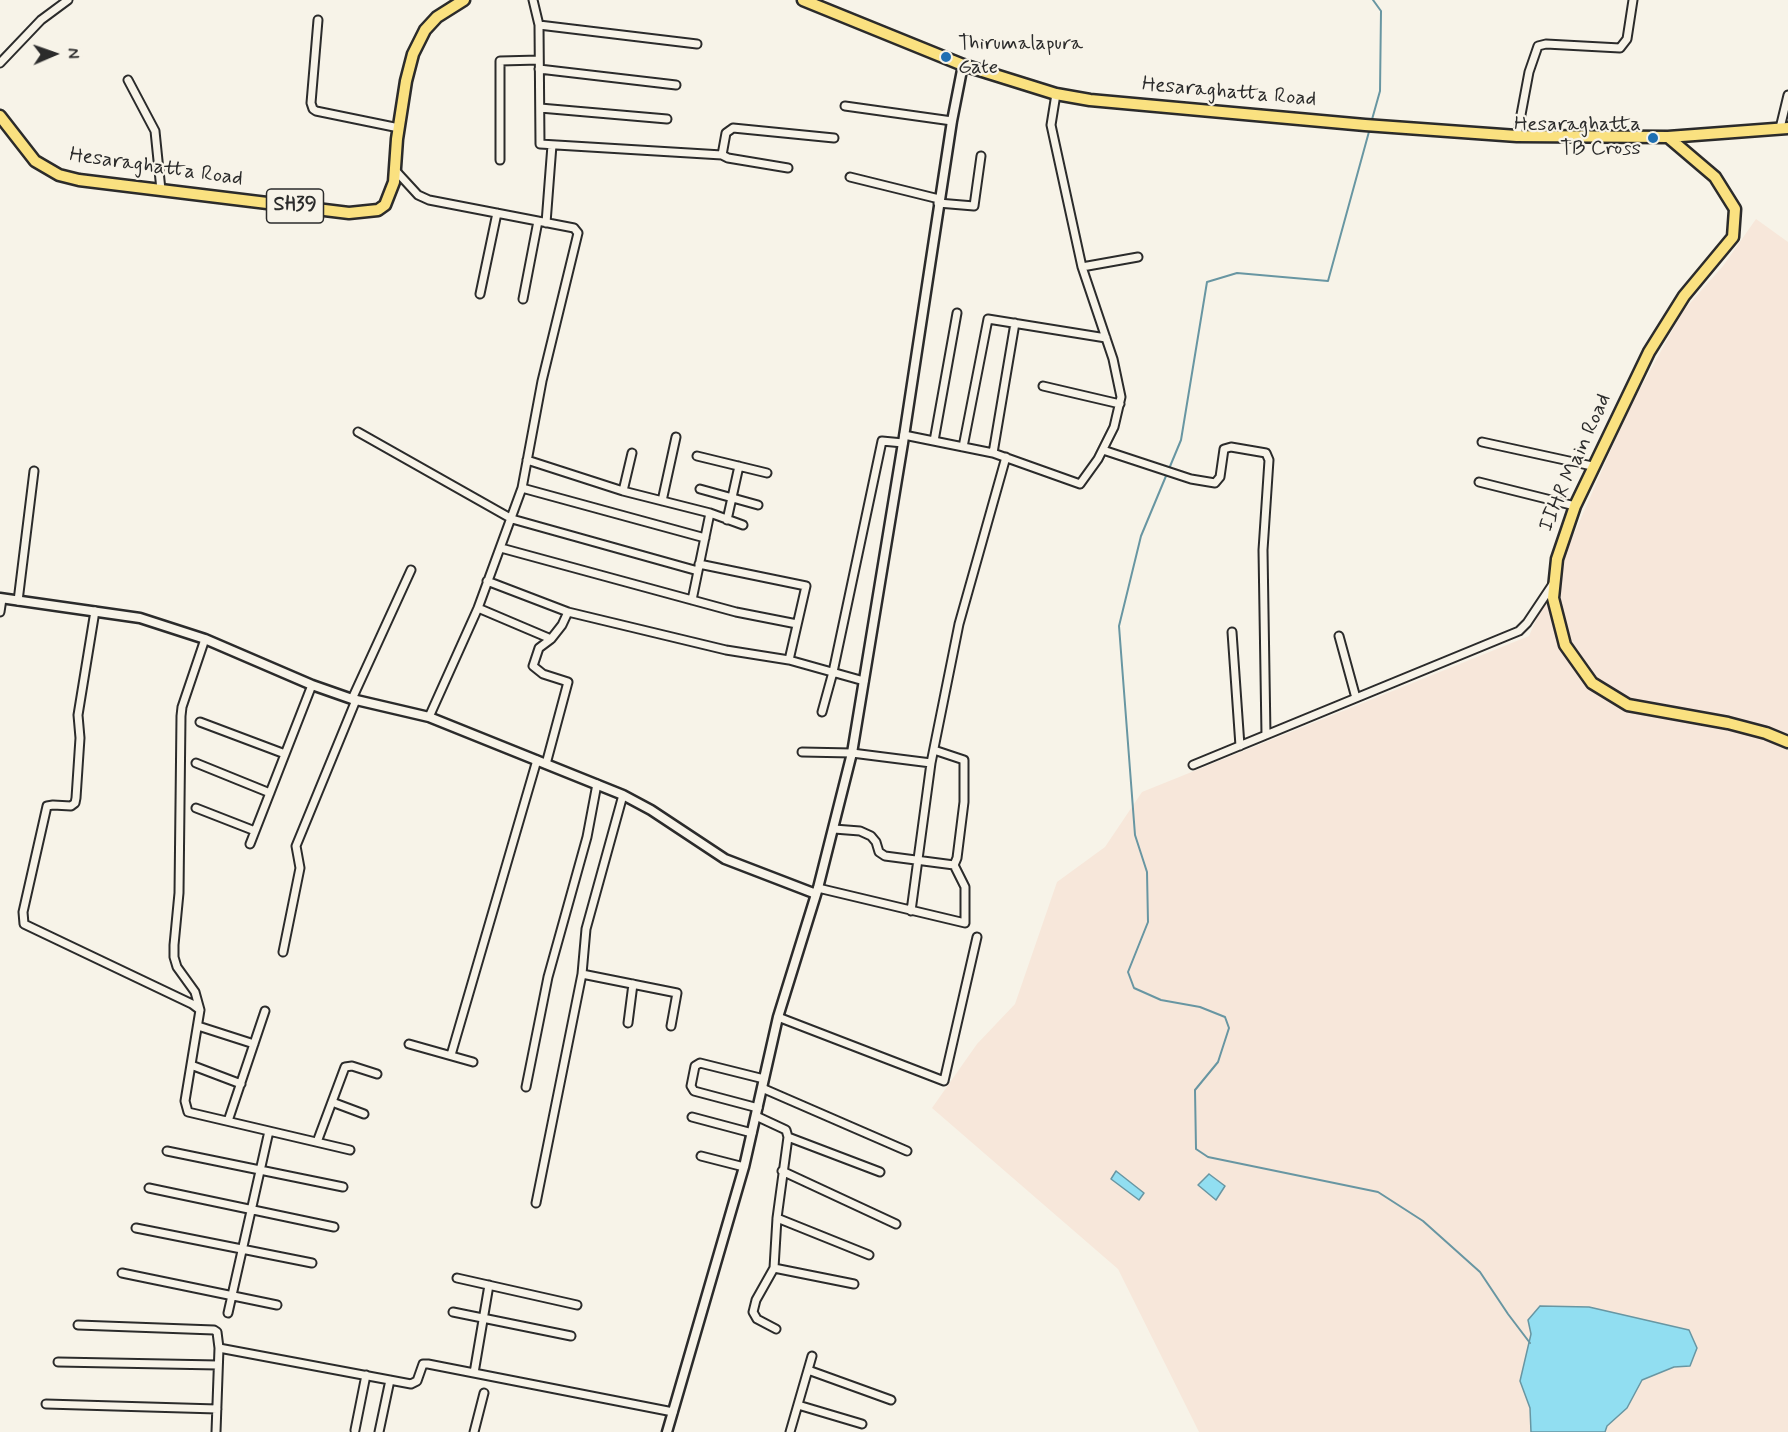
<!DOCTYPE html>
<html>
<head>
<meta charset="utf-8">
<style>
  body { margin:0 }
  #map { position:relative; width:1788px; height:1432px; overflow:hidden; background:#f7f3e8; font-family:Mynerve,sans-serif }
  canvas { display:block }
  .north { position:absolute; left:24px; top:24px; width:60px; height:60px; -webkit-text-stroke:4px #f7f3e8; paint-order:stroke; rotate:88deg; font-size:16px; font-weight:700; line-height:24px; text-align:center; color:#2b2b2b }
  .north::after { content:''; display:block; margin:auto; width:21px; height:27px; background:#2b2b2b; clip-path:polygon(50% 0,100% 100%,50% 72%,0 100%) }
</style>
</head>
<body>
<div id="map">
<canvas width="1788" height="1432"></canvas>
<div class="north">N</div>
</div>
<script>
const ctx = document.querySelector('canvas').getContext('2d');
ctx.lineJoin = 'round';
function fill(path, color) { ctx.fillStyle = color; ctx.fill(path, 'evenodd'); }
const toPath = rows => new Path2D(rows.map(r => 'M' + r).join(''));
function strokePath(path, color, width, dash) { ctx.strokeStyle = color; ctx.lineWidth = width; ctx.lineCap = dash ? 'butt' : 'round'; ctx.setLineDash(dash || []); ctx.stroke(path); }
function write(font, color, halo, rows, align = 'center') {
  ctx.font = font + ' Mynerve,sans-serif'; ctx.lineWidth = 4.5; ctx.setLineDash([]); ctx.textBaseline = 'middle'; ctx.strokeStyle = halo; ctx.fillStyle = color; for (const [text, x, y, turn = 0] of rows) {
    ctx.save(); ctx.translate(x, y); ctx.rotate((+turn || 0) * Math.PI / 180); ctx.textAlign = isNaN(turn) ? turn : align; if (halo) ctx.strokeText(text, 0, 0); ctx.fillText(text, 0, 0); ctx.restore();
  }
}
const built = toPath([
  [1756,219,1788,242,1788,1432,1199,1432,1118,1269,932,1108,977,1044,1015,1004,1057,882,1105,847,1142,792,1529,636,1629,409,1683,311,1723,266]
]);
const water = toPath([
  [1116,1171,1144,1193,1139,1200,1111,1179,1116,1171],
  [1209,1174,1225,1186,1216,1200,1198,1185,1209,1174],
  [1540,1306,1589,1307,1689,1330,1697,1348,1690,1366,1674,1367,1642,1380,1627,1408,1607,1426,1605,1432,1531,1432,1530,1408,1520,1381,1531,1334,1528,1320,1540,1306]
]);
const stream = toPath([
  [1371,123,1380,91,1381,11,1373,0],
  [1370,128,1328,281,1237,273,1207,282,1181,440,1141,536,1119,626,1135,835,1147,872,1148,922,1128,972,1134,988,1161,1000,1200,1007,1225,1017,1229,1028,1218,1062,1195,1090,1196,1149,1208,1157,1378,1192,1423,1221,1480,1272,1508,1314,1530,1343]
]);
const minor = toPath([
  [533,0,539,25,540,144,722,155,726,133,733,128,834,138],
  [318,20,311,103,313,109,316,111,399,128],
  [539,25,697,44],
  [0,63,41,20,68,0],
  [539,69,676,85],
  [128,80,155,131,161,190],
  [845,106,952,121],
  [540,108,667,119],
  [1780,128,1788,95],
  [1517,136,1529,72,1538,46,1546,44,1620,48,1627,39,1633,0],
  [722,155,728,158,788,168],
  [500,160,500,61,539,60],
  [395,170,418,195,429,200,574,228,578,233,542,381,522,488,478,608,429,717],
  [850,177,939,199],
  [938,203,974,206,981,156],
  [546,223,552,145],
  [1082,267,1138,257],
  [480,294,497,213],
  [523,299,538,221],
  [1043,386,1120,404],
  [358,432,512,519,698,571],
  [904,435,993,453,1080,484,1098,459,1114,427,1121,397,1113,359,1082,267,1051,125,1056,94],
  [934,441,957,313],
  [1482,442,1592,466],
  [963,447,988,319,1106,338],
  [1103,450,1191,479,1215,483,1220,477,1224,449,1231,447,1266,453,1269,460,1263,550,1266,735],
  [993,453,1015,323],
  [697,456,767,473],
  [527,460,623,491,710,513,743,525],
  [1479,482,1575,506],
  [522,488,705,538],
  [700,489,758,505],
  [623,491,632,453],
  [662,501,676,437],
  [727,520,739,466],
  [501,548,736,612,797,624],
  [699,564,806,586,789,660,864,681],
  [487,581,568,612,562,625,551,639,539,648,533,666,543,674,568,682,546,764],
  [692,600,710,513],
  [18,601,34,471],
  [478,608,551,639],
  [95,611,78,715,80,738,76,798,75,803,71,806,53,805,47,806,23,912,24,924,192,1004,200,1010,185,1101,188,1112,350,1150],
  [0,612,2,599],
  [568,612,726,650,789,660],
  [1232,632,1240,746],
  [1339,636,1356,698],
  [352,699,411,570],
  [822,712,833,672,882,441,903,443],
  [200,722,285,754],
  [934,750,964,760,964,802,957,858,954,865],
  [802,752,852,753,931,763],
  [196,763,270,793],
  [1193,765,1519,631,1527,623,1553,584],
  [196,808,255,831],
  [250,844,312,685],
  [818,888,965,923,965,887,954,865,885,856,879,852,876,842,871,836,860,831,834,829],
  [911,911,931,763,959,624,1006,457],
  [283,952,300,868,296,846,356,700],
  [582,974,677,993,671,1026],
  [200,1010,195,992,177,967,174,957,174,945,179,893,181,716,182,707,205,639],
  [778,1017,944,1081,977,937],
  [628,1023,633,984],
  [198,1026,254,1044],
  [409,1044,473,1062],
  [451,1055,537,760],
  [191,1065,241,1084],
  [526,1087,548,977,587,837,597,784],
  [762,1088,907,1151],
  [332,1102,364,1114],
  [758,1108,694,1091,691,1086,695,1066,700,1063,764,1079],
  [756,1116,786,1130,788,1137,777,1218,774,1268,756,1300,753,1312,757,1319,776,1329],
  [692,1117,752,1133],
  [228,1121,265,1011],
  [788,1137,880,1172],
  [317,1142,345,1067,352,1066,377,1074],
  [167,1151,343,1187],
  [701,1156,744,1167],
  [782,1171,896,1224],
  [149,1188,334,1227],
  [536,1203,582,974,586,929,623,795],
  [777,1218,869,1255],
  [136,1228,312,1263],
  [774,1268,854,1284],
  [122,1273,277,1305],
  [457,1278,577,1305],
  [453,1312,571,1336],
  [228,1313,269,1131],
  [78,1325,214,1330,217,1332,219,1348,216,1432],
  [219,1348,411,1384,417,1381,423,1364,428,1364,673,1412],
  [58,1362,218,1365],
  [808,1370,891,1400],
  [474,1373,489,1285],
  [46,1404,217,1409],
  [798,1405,862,1424],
  [355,1430,366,1375],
  [379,1432,390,1380],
  [474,1432,484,1393],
  [790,1432,812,1356]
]);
const tertiary = toPath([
  [0,598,140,618,205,639,312,685,352,699,429,717,623,795,651,810,725,859,816,894],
  [667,1432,744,1167,778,1017,818,888,852,753,903,443,952,121,963,65]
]);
const primary = toPath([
  [803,0,963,65,1056,94,1090,100,1365,125,1517,136,1668,137,1788,128],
  [0,116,35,161,59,175,79,180,349,213,378,210,385,205,394,182,397,139,406,81,413,54,425,30,437,17,464,0],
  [1668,137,1715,177,1735,209,1733,237,1684,296,1649,352,1575,506,1557,559,1553,598,1565,645,1592,683,1628,705,1728,723,1766,733,1788,742]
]);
const markers = [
  [946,57,6,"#1f6fb2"],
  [1653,138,6,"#1f6fb2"]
];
const shields = [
  [295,206,57]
];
const shieldNames = [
  ["SH39",295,206]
];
const poiNames = [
  ["Thirumalapura",958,45],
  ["Gate",958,69],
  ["Hesaraghatta",1641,126,"right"],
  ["TB Cross",1641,150,"right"]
];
const streetNames = [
  ["Hesaraghatta Road",1229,93,5],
  ["Hesaraghatta Road",156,168,8],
  ["IIHR Main Road",1576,463,-66]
];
fill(built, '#f7e7da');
fill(water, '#91def1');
strokePath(water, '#6896a2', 1.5);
strokePath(stream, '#6896a2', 2);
strokePath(minor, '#2b2b2b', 11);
strokePath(tertiary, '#2b2b2b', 13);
strokePath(primary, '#2b2b2b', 15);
strokePath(minor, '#f7f3e8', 7);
strokePath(tertiary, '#f7f3e8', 8);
strokePath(primary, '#fae180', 10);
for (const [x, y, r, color] of markers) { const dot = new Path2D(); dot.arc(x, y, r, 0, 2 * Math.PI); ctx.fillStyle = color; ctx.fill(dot); strokePath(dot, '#f7f3e8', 2); }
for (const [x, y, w] of shields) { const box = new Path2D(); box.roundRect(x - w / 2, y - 17, w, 34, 4.5); ctx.fillStyle = '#f7f3e8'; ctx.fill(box); strokePath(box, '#2b2b2b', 1.5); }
write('bold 20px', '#2b2b2b', null, shieldNames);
write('21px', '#2b2b2b', '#f7f3e8', poiNames, 'left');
write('21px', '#2b2b2b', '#f7f3e8', streetNames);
</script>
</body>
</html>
